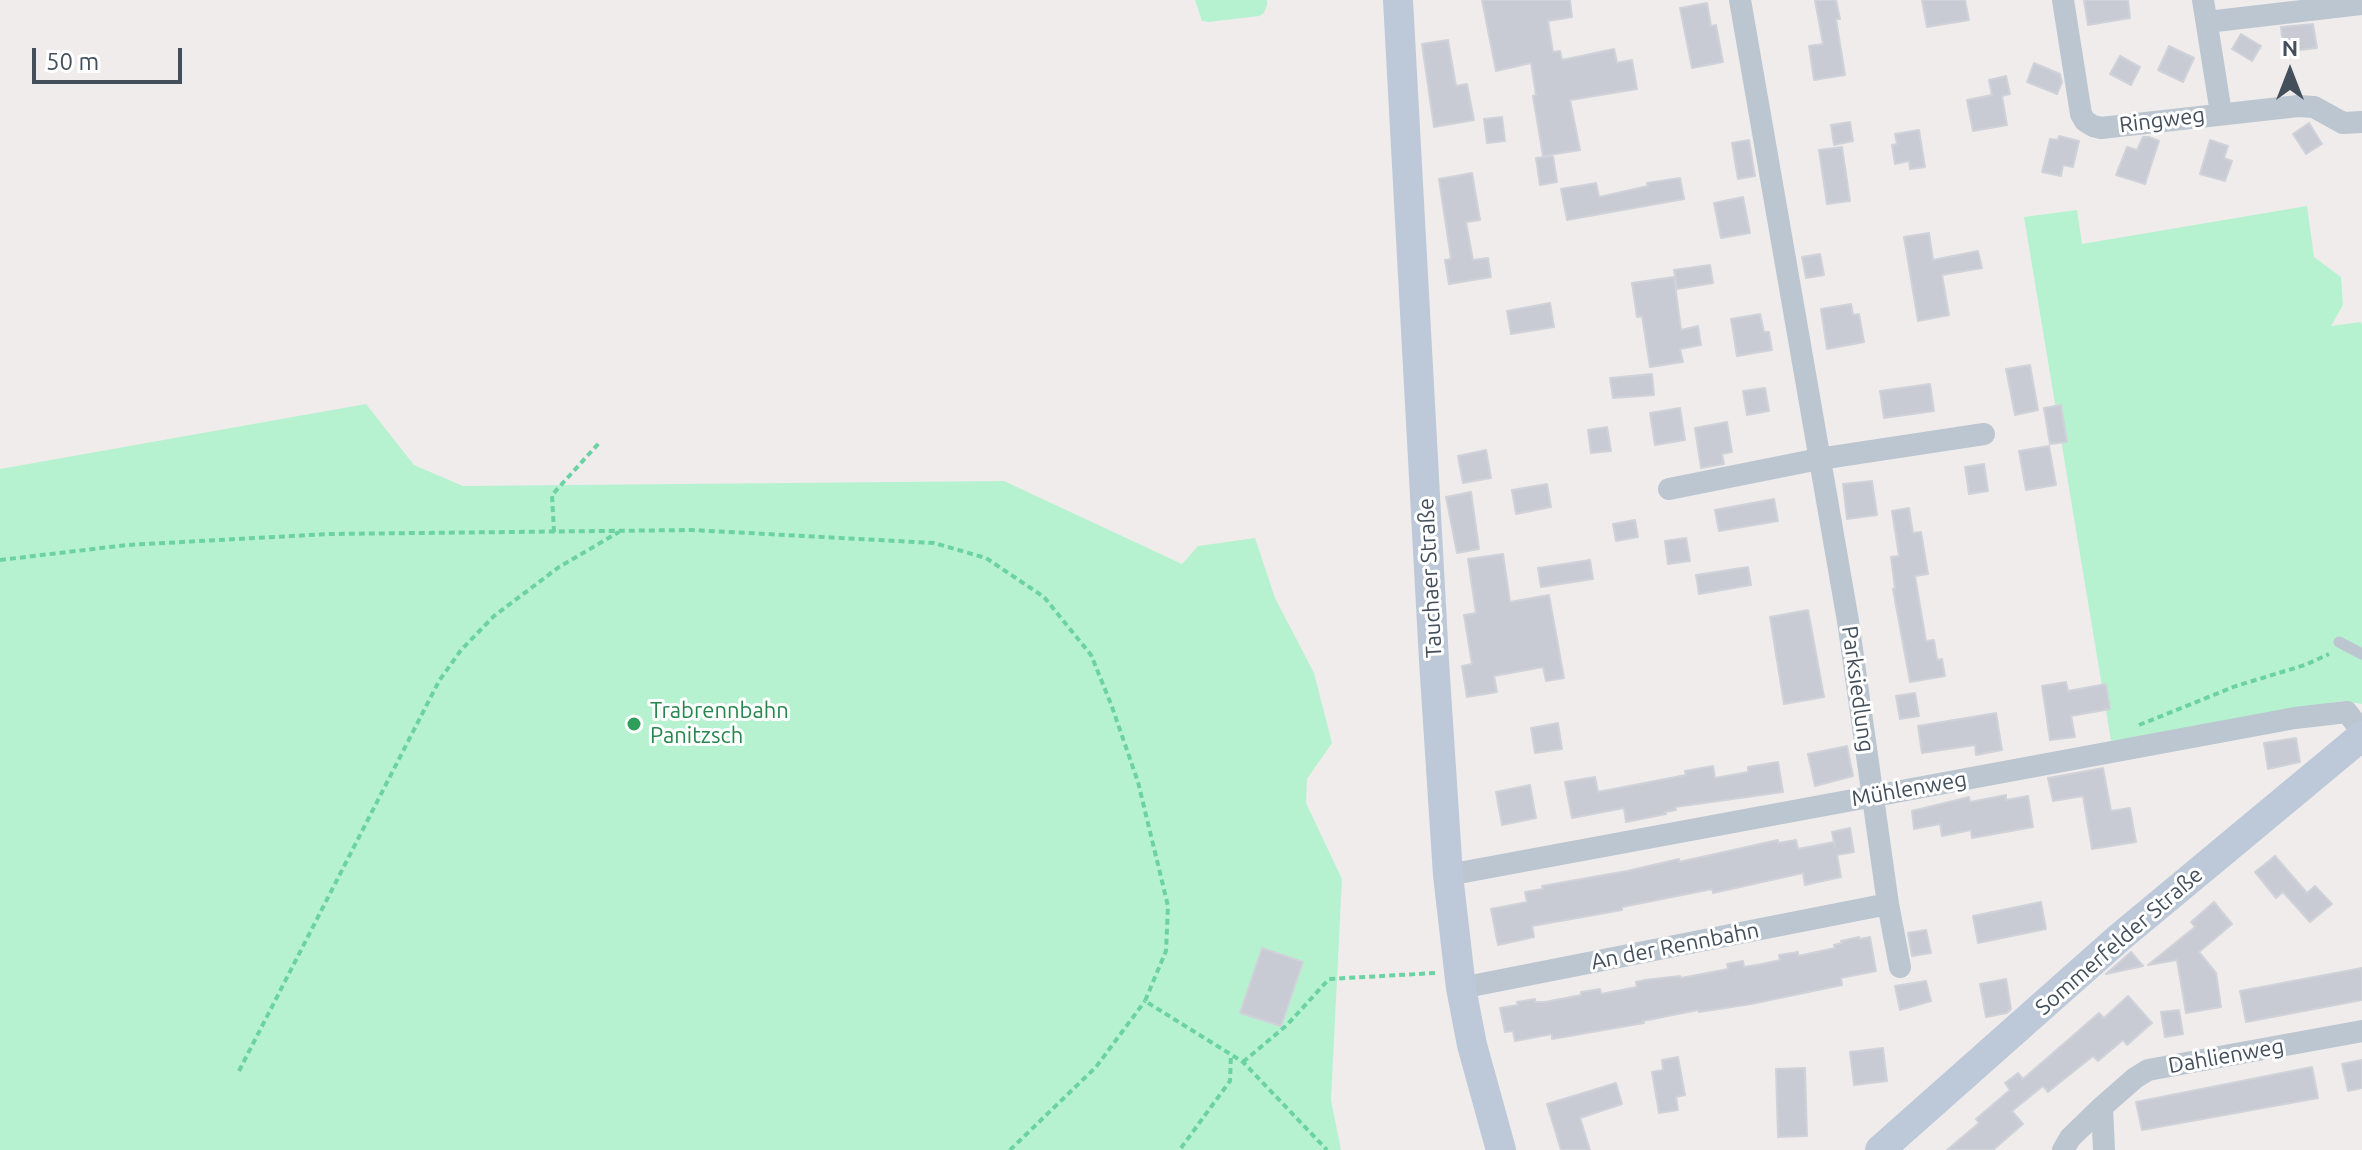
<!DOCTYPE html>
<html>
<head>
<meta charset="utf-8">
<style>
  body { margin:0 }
  #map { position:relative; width:2362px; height:1150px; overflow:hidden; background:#f0ecec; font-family:Ubuntu,sans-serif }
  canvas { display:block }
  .north { position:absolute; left:2250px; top:32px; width:80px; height:80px; -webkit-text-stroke:6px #fff; paint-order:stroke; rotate:0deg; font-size:22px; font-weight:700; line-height:32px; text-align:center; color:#434f5b }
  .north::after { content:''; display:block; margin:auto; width:28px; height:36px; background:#434f5b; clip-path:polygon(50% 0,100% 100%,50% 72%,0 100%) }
  .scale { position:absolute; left:32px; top:48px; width:150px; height:36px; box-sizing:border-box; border:4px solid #434f5b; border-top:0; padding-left:10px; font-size:24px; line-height:28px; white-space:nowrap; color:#434f5b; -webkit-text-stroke:6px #fff; paint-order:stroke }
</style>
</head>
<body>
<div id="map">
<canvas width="2362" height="1150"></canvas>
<div class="north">N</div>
<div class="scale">50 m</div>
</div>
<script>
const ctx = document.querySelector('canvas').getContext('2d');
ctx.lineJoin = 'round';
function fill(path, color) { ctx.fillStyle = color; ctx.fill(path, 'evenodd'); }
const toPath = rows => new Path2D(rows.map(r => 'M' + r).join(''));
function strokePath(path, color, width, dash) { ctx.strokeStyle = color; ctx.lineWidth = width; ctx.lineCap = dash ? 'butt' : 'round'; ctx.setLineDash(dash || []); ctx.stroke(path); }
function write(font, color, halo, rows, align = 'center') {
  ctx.font = font + ' Ubuntu,sans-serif'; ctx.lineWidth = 6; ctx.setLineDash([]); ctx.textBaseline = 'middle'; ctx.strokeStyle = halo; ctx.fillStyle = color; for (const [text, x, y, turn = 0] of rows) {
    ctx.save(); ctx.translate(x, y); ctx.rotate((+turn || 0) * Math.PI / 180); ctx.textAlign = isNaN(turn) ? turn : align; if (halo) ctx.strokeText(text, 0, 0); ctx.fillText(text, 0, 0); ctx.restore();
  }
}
const green = toPath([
  [1195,0,1267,0,1267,5,1264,13,1259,16,1209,22,1202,21],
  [2307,206,2314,257,2341,277,2343,305,2331,326,2361,322,2362,326,2362,704,2342,701,2111,741,2024,217,2077,210,2082,244],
  [366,404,414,465,463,486,1004,481,1182,564,1198,546,1255,538,1275,598,1314,673,1332,743,1307,779,1306,803,1342,879,1331,1100,1341,1150,0,1150,0,469]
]);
const building = toPath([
  [1482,0,1570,0,1572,17,1548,21,1553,52,1560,51,1562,60,1614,49,1617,63,1632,60,1637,89,1570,100,1580,150,1543,156,1533,96,1536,95,1531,63,1496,71,1482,0],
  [1815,0,1836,0,1840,19,1836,19,1845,75,1814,80,1809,46,1823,44,1815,0],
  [1922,0,1965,0,1969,20,1927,27,1922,0],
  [2084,0,2128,0,2130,18,2088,25,2084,0],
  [1707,3,1711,26,1716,25,1723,62,1692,68,1680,8,1707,3],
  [2313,24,2317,48,2299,50,2298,44,2283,46,2281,27,2313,24],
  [2241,34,2261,46,2252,61,2232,49,2241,34],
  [1448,40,1456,86,1467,84,1474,120,1434,127,1422,44,1448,40],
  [2169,46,2194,58,2183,82,2158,70,2169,46],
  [2120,56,2140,67,2131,85,2110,74,2120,56],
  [2034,63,2060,74,2062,82,2057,94,2027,82,2034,63],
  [2006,76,2010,94,2002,96,2007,125,1973,131,1967,100,1992,95,1989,80,2006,76],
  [1502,117,1505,141,1487,143,1484,119,1502,117],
  [1850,122,1853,141,1834,145,1831,125,1850,122],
  [2309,123,2322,144,2306,154,2293,134,2309,123],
  [1919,130,1925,167,1910,169,1909,161,1895,164,1892,145,1897,144,1895,134,1919,130],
  [2059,136,2079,141,2073,167,2063,165,2061,176,2042,172,2050,139,2058,140,2059,136],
  [2143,137,2149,137,2159,141,2145,184,2116,175,2127,147,2137,150,2143,137],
  [1749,140,1755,176,1738,179,1732,143,1749,140],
  [2210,140,2228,146,2224,158,2232,161,2225,181,2200,174,2210,140],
  [1842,147,1850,201,1827,204,1819,150,1842,147],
  [1553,156,1557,182,1540,185,1536,158,1553,156],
  [1472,173,1480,220,1466,222,1473,260,1488,258,1491,277,1449,284,1445,260,1451,259,1439,179,1472,173],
  [1680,178,1684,199,1567,220,1561,189,1596,183,1599,197,1648,186,1647,183,1680,178],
  [1743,197,1750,233,1721,238,1714,203,1743,197],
  [1929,233,1933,260,1978,251,1982,268,1942,275,1949,315,1918,321,1904,237,1929,233],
  [1820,254,1824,275,1806,278,1802,257,1820,254],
  [1710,265,1713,283,1677,289,1674,270,1710,265],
  [1674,277,1681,330,1698,326,1701,345,1680,349,1683,362,1650,367,1642,316,1637,317,1632,283,1674,277],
  [1550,303,1554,327,1511,334,1507,311,1550,303],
  [1851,304,1853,315,1859,314,1864,342,1827,349,1821,309,1851,304],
  [1760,314,1764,332,1769,332,1772,350,1737,356,1731,319,1760,314],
  [2030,365,2038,410,2015,415,2006,369,2030,365],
  [1652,374,1654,395,1613,398,1610,378,1652,374],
  [1930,384,1934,411,1884,418,1880,391,1930,384],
  [1765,388,1769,411,1747,415,1743,391,1765,388],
  [2061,405,2067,442,2050,444,2044,408,2061,405],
  [1680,408,1685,440,1655,445,1650,413,1680,408],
  [1727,422,1732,452,1722,454,1724,464,1701,468,1695,428,1727,422],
  [1607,427,1611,451,1591,453,1588,430,1607,427],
  [2049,446,2056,485,2026,490,2019,451,2049,446],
  [1486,450,1491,478,1463,483,1458,456,1486,450],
  [1984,464,1988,491,1969,494,1965,467,1984,464],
  [1872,481,1877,515,1847,519,1843,484,1872,481],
  [1547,484,1551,507,1516,514,1512,490,1547,484],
  [1471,492,1479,549,1457,553,1446,497,1471,492],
  [1774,499,1778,521,1719,531,1715,510,1774,499],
  [1909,508,1913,533,1921,532,1928,574,1915,576,1926,641,1934,640,1937,660,1942,659,1945,676,1910,682,1893,589,1895,588,1891,557,1899,556,1892,511,1909,508],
  [1635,520,1638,537,1616,541,1613,524,1635,520],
  [1686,538,1690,561,1668,564,1665,541,1686,538],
  [1503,554,1510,602,1549,595,1564,678,1546,681,1543,667,1494,676,1497,692,1467,697,1462,666,1472,664,1464,615,1476,613,1468,559,1503,554],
  [1590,560,1593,579,1541,587,1538,568,1590,560],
  [1748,567,1751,585,1699,594,1696,575,1748,567],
  [1808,610,1824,697,1784,704,1770,617,1808,610],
  [2066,682,2068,691,2106,684,2110,709,2071,716,2075,737,2050,740,2042,686,2066,682],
  [1915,693,1919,716,1900,719,1896,696,1915,693],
  [1996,713,2002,750,1976,755,1975,745,1922,753,1918,726,1996,713],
  [1558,723,1562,749,1535,753,1531,728,1558,723],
  [2296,738,2300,762,2268,769,2264,743,2296,738],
  [1847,746,1853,776,1815,786,1808,754,1847,746],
  [1778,762,1783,792,1675,807,1676,810,1665,812,1666,814,1626,822,1624,808,1572,818,1565,782,1595,777,1598,792,1686,775,1685,771,1713,766,1715,778,1748,772,1748,767,1778,762],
  [2103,768,2111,811,2130,808,2136,842,2092,849,2083,796,2053,801,2048,778,2103,768],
  [1530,785,1536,818,1502,825,1496,792,1530,785],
  [2006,795,2006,800,2028,796,2033,827,1972,838,1971,830,1942,836,1940,824,1914,829,1912,811,1969,797,1970,802,2006,795],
  [1850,828,1854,852,1837,855,1841,877,1805,885,1803,873,1713,893,1712,889,1622,907,1622,910,1532,926,1534,937,1498,945,1491,909,1527,902,1525,892,1543,889,1542,886,1627,871,1679,859,1679,862,1778,840,1778,843,1796,840,1798,849,1834,842,1835,847,1832,832,1850,828],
  [2275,856,2307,893,2315,886,2332,904,2310,922,2283,892,2276,898,2255,872,2275,856],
  [2041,902,2046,929,1978,943,1973,916,2041,902],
  [2214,902,2232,924,2199,952,2216,973,2221,1007,2186,1013,2177,960,2148,965,2195,927,2191,922,2214,902],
  [1926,930,1931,953,1912,956,1908,933,1926,930],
  [1859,937,1860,939,1870,937,1876,971,1841,978,1842,985,1751,1004,1699,1012,1698,1010,1643,1021,1644,1023,1552,1039,1552,1034,1515,1041,1513,1031,1505,1032,1500,1008,1518,1005,1517,1002,1535,999,1535,1002,1545,1002,1581,995,1581,992,1600,989,1601,994,1637,987,1636,982,1645,980,1680,976,1681,978,1728,969,1727,964,1743,961,1744,967,1762,964,1780,960,1779,955,1798,952,1798,956,1835,948,1834,945,1842,943,1841,941,1859,937],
  [1262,948,1303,962,1281,1026,1240,1013,1262,948],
  [2131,952,2143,966,2106,974,2131,952],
  [2362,968,2362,1000,2246,1022,2240,991,2362,968],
  [2006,979,2011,1009,2007,1013,1986,1017,1980,984,2006,979],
  [1926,981,1931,1001,1900,1010,1895,986,1926,981],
  [2128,996,2152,1023,2127,1045,2123,1040,2098,1061,2093,1056,2048,1092,2043,1086,2012,1111,2023,1124,1993,1150,1947,1150,1979,1123,1976,1119,2010,1090,2005,1083,2018,1073,2023,1079,2099,1013,2104,1018,2128,996],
  [2179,1010,2183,1034,2165,1037,2161,1012,2179,1010],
  [1883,1048,1887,1081,1854,1085,1850,1052,1883,1048],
  [1678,1057,1685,1095,1676,1097,1678,1110,1659,1113,1652,1072,1663,1070,1662,1060,1678,1057],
  [2362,1060,2362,1088,2348,1091,2342,1064,2362,1060],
  [2312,1067,2318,1098,2142,1130,2136,1102,2312,1067],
  [1805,1068,1807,1136,1778,1137,1776,1069,1805,1068],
  [1616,1083,1622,1104,1580,1118,1590,1150,1561,1150,1547,1104,1616,1083]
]);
const path = toPath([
  [554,532,552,495,599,443],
  [0,560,127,545,329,534,692,530,934,543,986,558,1044,597,1091,655,1111,704,1138,782,1168,906,1166,951,1145,1001,1243,1062,1327,1150],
  [2139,725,2236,686,2305,665,2329,654],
  [1243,1062,1287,1025,1329,979,1435,973],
  [239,1071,439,681,461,650,494,616,559,567,619,532],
  [1181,1148,1230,1081,1231,1054],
  [1010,1150,1096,1067,1145,1001]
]);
const lane = toPath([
  [2339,642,2362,654]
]);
const street = toPath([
  [1740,0,1848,621,1888,904,1900,967],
  [2063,0,2081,114,2085,121,2093,126,2101,128,2298,106,2314,107,2343,123,2362,122],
  [2203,0,2221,113],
  [2207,22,2362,4],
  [1669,489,1819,459,1984,434],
  [1448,875,2295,718,2347,712,2362,732],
  [1461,988,1888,904],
  [2102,1107,2135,1078,2148,1070,2362,1031],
  [2063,1150,2070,1138,2102,1107,2104,1150]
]);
const secondary = toPath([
  [1398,0,1434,661,1448,875,1461,988,1472,1045,1501,1150],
  [1880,1150,2119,938,2362,736]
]);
const markers = [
  [634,724,8,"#2e9e5b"]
];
const streetNames = [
  ["Ringweg",2162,120,-7],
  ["Tauchaer Straße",1430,578,-93],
  ["Parksiedlung",1858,689,82],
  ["Mühlenweg",1909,789,-10],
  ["Sommerfelder Straße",2119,941,-41],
  ["An der Rennbahn",1675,946,-11],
  ["Dahlienweg",2226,1056,-10]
];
const leisureNames = [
  ["Trabrennbahn",650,711],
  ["Panitzsch",650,736]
];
fill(green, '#b6f2d0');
fill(building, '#c8cbd3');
strokePath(building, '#d0d2d9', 2);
strokePath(path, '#6cd2a4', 4, [6, 4]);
strokePath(lane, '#bbc6d0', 11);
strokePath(street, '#bbc6d0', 22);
strokePath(secondary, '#bdc9d8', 30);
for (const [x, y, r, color] of markers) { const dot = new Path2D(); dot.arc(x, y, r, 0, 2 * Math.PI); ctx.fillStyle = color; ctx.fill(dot); strokePath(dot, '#fff', 3); }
write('22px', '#434f5b', '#fff', streetNames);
write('22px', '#27864d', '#fff', leisureNames, 'left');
</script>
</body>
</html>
